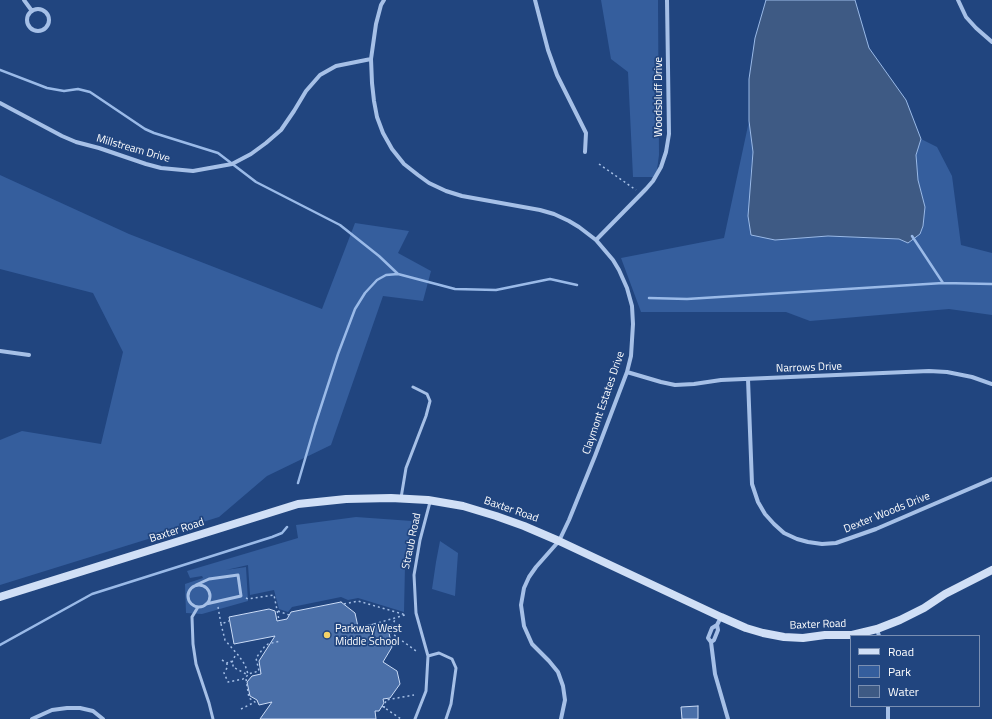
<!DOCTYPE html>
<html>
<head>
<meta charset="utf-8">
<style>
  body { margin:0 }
  #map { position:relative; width:992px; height:719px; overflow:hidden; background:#21457f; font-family:"Titillium Web",sans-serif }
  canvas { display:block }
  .legend { position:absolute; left:850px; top:635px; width:130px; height:72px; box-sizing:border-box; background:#21457f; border:1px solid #7a8fb2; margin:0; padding:5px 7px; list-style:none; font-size:12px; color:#fff }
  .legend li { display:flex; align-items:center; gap:8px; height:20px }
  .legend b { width:20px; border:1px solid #7a8fb2 }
</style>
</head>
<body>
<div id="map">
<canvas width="992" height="719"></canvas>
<ul class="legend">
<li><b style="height:5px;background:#d0dff6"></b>Road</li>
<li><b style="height:11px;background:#355e9d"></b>Park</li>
<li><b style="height:11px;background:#3e5a84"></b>Water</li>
</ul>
</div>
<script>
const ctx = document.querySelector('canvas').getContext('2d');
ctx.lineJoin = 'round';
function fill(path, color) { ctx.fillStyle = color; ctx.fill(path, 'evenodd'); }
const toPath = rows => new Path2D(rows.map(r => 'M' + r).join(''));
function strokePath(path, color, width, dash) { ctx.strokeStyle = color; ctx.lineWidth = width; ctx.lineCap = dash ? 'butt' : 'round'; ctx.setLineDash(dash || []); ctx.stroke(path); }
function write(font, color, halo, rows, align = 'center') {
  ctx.font = font + ' "Titillium Web",sans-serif'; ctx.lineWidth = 3.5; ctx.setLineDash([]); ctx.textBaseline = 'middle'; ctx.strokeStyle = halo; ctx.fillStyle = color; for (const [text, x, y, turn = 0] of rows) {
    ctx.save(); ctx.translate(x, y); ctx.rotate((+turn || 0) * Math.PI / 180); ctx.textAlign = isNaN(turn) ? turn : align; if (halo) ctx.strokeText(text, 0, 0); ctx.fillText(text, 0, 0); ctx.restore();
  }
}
const green = toPath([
  [601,0,658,0,658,5,659,155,656,177,633,177,628,72,611,59],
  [749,121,753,152,750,179,775,240,828,236,899,239,920,234,923,226,925,207,918,180,916,155,921,139,937,147,952,176,961,245,992,253,992,315,949,309,810,321,786,312,641,312,621,258,724,238],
  [0,175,129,234,322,309,355,223,409,231,398,253,431,271,423,301,383,296,331,445,267,476,219,517,0,585,0,440,22,431,101,444,123,352,93,293,0,269],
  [356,517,412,521,405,566,404,612,358,598,348,600,341,597,292,607,288,612,279,609,274,590,250,595,248,565,226,570,246,567,248,601,202,614,186,613,185,584,203,578,202,576,190,578,187,571,298,538,296,525],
  [440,541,458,553,455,596,432,589,436,562]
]);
const water = toPath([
  [766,0,855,0,869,48,906,100,921,139,916,155,918,180,925,207,923,226,920,234,908,243,899,239,828,236,775,240,751,235,748,216,753,152,749,121,749,79,755,38,766,0]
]);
const stream = toPath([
  [0,70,47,88,64,91,78,89,90,92,145,129,154,133,218,153,256,182,340,225,379,256,398,274],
  [912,236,943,283,992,284],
  [649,298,687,299,943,283],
  [298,483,315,425,338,354,355,309,365,293,377,280,386,275,398,274,455,289,496,290,550,279,577,285],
  [0,645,92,594,272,537,282,533,287,527]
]);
const building = toPath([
  [341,602,355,613,358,627,374,624,389,633,392,647,383,662,397,671,400,684,390,698,383,699,384,703,379,711,375,711,376,719,260,719,272,702,259,705,257,700,250,696,247,682,252,676,261,674,259,661,275,636,234,644,229,617,269,609,275,611,277,621,287,619,291,612,341,602],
  [698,706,698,719,682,719,681,707,698,706]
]);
const path = toPath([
  [599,164,636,190],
  [246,598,248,599,274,595,279,620],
  [344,604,358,601,406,615],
  [218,607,221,624,229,621],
  [278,611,289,615],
  [378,623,416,651],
  [221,624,225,640,239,656,245,665,248,674,259,671,256,658,265,646,268,644,280,641],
  [374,624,405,615],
  [389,631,396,618],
  [222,660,227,663,230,661,232,662],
  [227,663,227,668,224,673,228,682,243,679,248,675,233,667,233,662,232,662,235,656],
  [382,706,401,719],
  [384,708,386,700,414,695],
  [241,709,255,702,249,698,246,679,247,676]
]);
const lane = toPath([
  [401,498,406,468,426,416,430,401,427,394,413,387],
  '188 596a11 11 0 1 1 22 0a11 11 0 1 1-22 0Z',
  [196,585,209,579,238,575,241,596,206,604],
  [198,607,192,617,193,644,196,664,209,703,213,719],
  [428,656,416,613,414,575,420,540,430,502],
  [415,719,426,691,428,656,439,653,452,659,456,668,451,704,446,719]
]);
const street = toPath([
  [24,0,32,11],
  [384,0,381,5,376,24,371,59,372,83,374,101,377,117,383,133,392,149,404,164,418,175,429,183,446,191,462,196,540,210,554,214,569,221,579,227,596,240,613,260,619,270,627,288,632,306,633,324,631,356,627,372,595,456,569,520,559,541,536,567,529,577,524,588,521,605,524,626,532,644,549,661,558,672,563,686,565,700,561,719],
  [535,0,548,50,557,75,586,133,585,152],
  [958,0,966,17,976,28,992,42],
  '27 20a11 11 0 1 1 22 0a11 11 0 1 1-22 0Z',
  [0,103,62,136,76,142,99,148,146,164,161,168,193,171,232,164,251,154,266,143,281,130,294,111,306,91,320,75,336,66,371,59],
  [596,240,646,189,653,181,661,167,666,152,669,134,667,0],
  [0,351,29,355],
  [627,372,661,382,675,385,694,384,721,380,929,371,947,372,972,377,992,384],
  [748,379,752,484,758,502,765,514,774,524,784,533,797,539,808,542,822,544,836,543,876,529,992,479],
  [721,617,717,625,712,628,708,638,711,642,715,674,728,719],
  [877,629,879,636],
  [711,642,714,640,718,630,717,625],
  [888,706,888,719],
  [32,719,52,710,67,708,80,708,93,711,103,719]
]);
const secondary = toPath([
  [0,597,298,504,346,499,391,498,428,500,463,506,496,516,524,526,559,541,721,617,746,628,763,633,784,637,803,638,825,635,852,635,877,629,900,620,924,608,945,594,992,570]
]);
const markers = [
  [327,635,4,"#f4d268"]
];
const streetNames = [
  ["Woodsbluff Drive",659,97,-90],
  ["Millstream Drive",133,149,16],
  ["Narrows Drive",809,368,-2],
  ["Claymont Estates Drive",604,403,-71],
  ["Baxter Road",511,510,19],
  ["Dexter Woods Drive",887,513,-22],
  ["Baxter Road",177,531,-18],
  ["Straub Road",412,541,-78],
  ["Baxter Road",818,625,-2]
];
const poiNames = [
  ["Parkway West",335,629],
  ["Middle School",335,642]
];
fill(green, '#355e9d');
fill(water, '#3e5a84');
strokePath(water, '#9abae8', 1);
strokePath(stream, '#9abae8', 2.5);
fill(building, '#4a6fa8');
strokePath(building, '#cadbf6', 1);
strokePath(path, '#a6c0e7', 1.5, [2, 3]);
strokePath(lane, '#a6c0e7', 3);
strokePath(street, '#a6c0e7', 4);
strokePath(secondary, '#d0dff6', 8);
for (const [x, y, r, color] of markers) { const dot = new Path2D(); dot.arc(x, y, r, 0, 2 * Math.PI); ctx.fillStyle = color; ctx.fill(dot); strokePath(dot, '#21457f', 1.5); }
write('11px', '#fff', '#21457f', streetNames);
write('11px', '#fff', '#21457f', poiNames, 'left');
</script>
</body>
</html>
